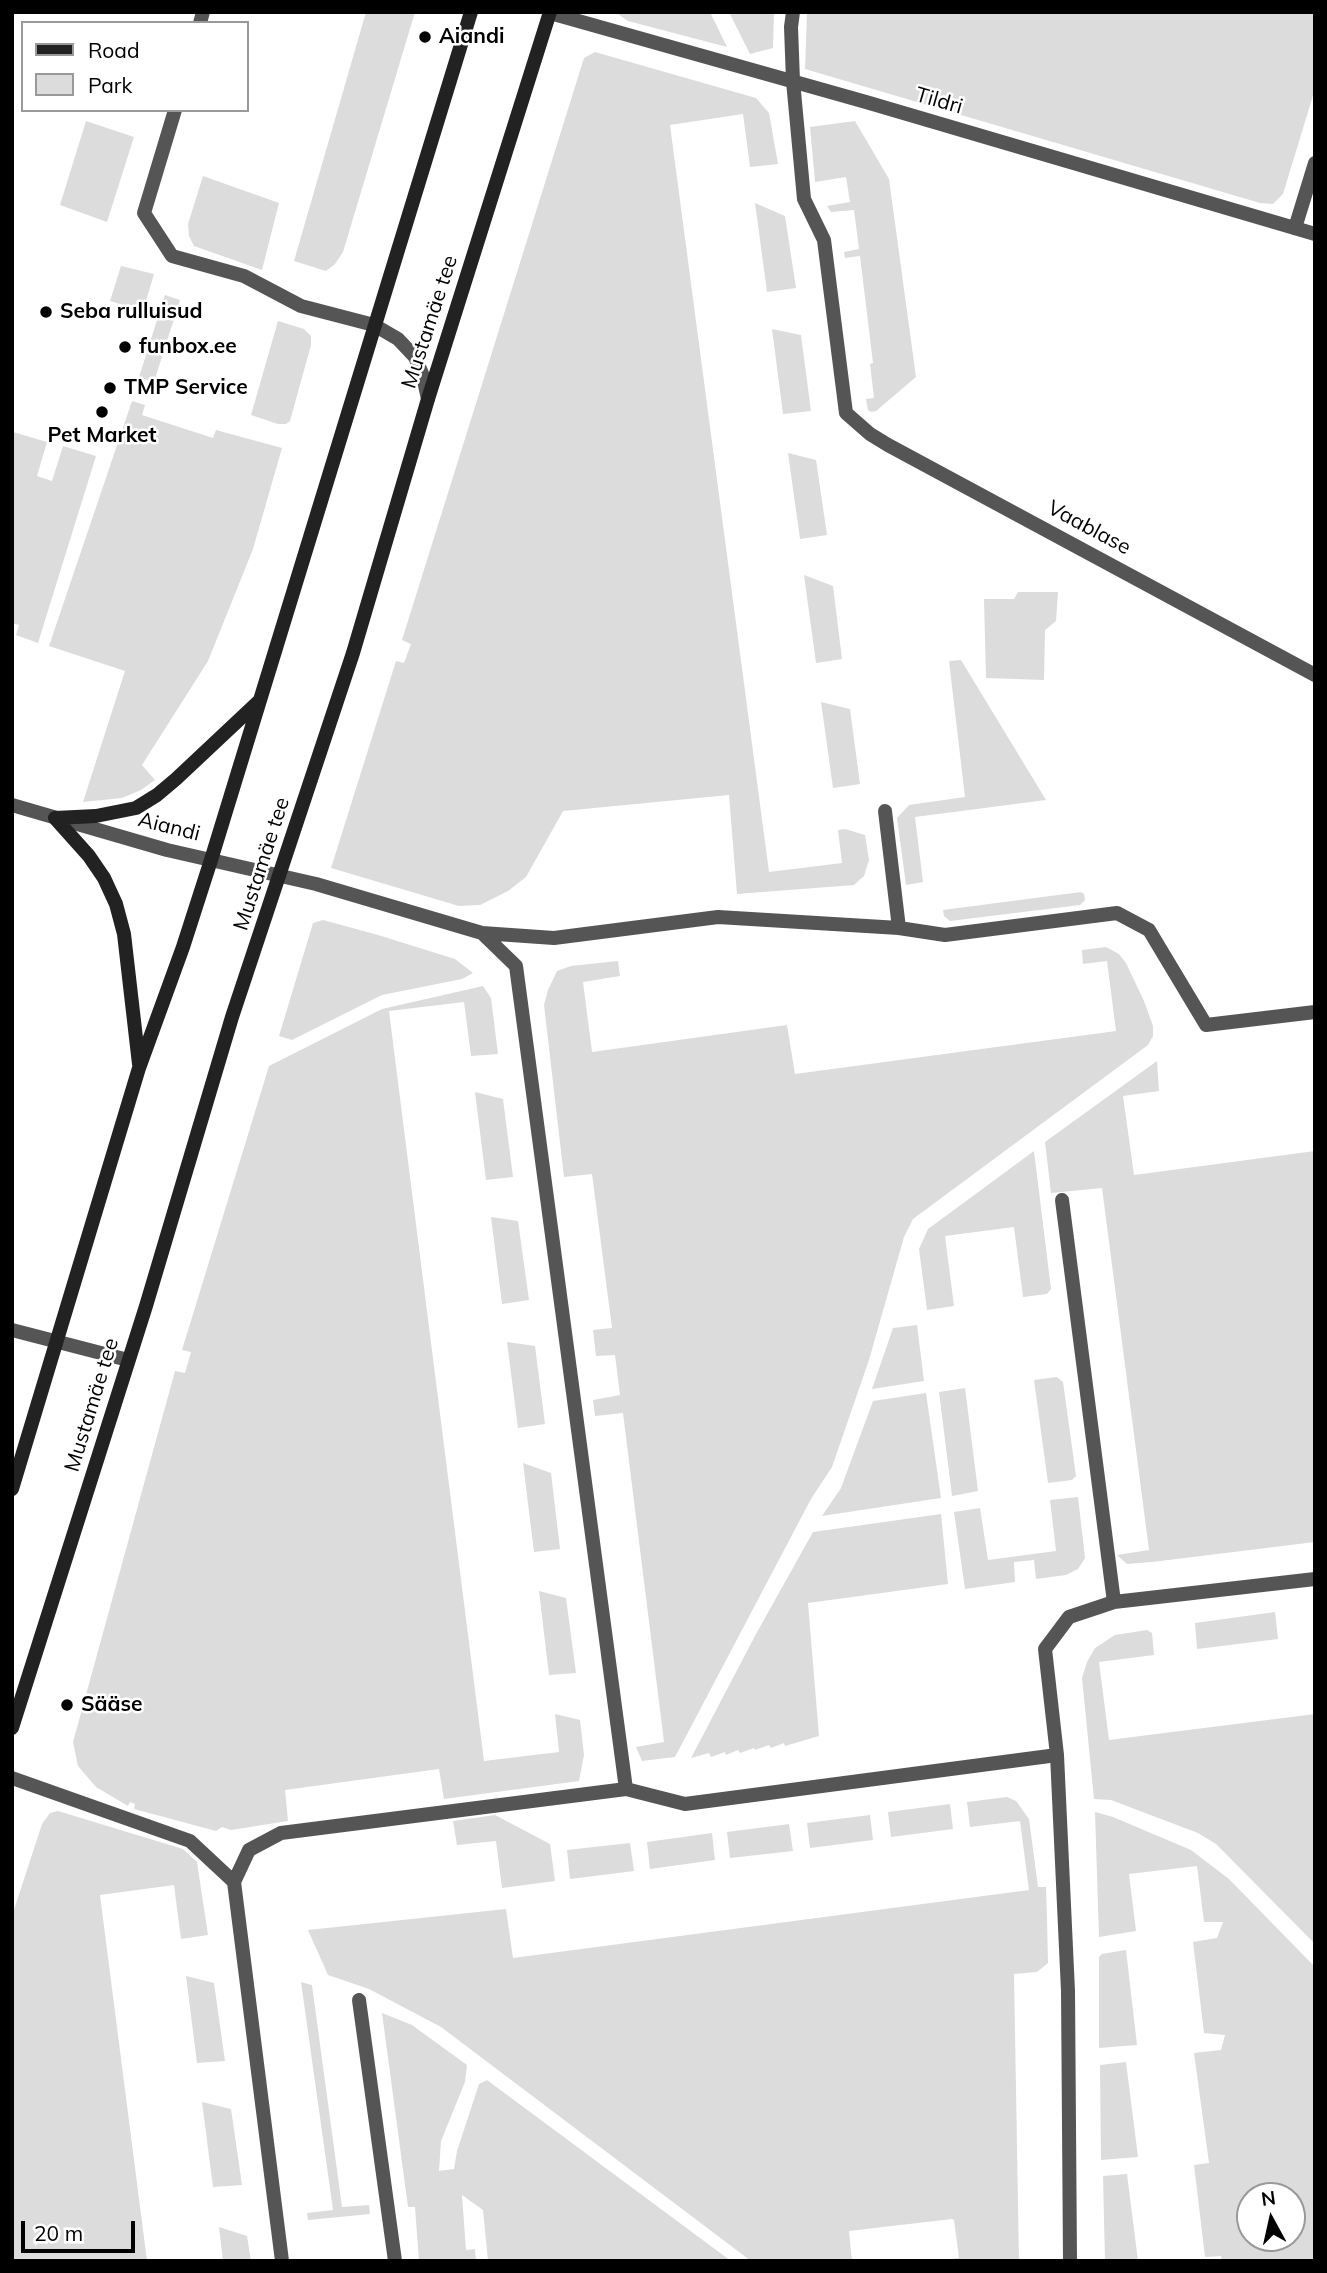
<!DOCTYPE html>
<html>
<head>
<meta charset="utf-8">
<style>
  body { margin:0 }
  #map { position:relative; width:1327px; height:2273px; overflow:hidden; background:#fff; font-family:Mulish,sans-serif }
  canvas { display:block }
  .frame { position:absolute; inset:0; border:14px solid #000; pointer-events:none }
  .legend { position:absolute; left:21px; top:21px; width:228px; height:91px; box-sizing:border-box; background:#fff; border:2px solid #999; margin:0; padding:9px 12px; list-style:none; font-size:21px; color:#000 }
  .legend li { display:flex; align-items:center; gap:14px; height:35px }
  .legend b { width:35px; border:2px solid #999 }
  .north { position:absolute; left:1236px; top:2182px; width:70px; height:70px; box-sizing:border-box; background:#fff; border:2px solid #999; border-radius:50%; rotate:352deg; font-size:19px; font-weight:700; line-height:28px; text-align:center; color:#000 }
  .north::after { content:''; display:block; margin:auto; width:24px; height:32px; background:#000; clip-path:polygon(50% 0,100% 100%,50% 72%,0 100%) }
  .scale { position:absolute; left:21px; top:2221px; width:114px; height:32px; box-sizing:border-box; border:4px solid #000; border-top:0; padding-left:9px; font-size:21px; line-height:24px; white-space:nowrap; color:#000; -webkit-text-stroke:5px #fff; paint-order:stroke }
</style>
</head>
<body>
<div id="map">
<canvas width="1327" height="2273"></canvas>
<div class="frame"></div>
<ul class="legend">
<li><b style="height:9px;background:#222"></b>Road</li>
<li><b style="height:19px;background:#dcdcdc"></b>Park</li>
</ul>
<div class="north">N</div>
<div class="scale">20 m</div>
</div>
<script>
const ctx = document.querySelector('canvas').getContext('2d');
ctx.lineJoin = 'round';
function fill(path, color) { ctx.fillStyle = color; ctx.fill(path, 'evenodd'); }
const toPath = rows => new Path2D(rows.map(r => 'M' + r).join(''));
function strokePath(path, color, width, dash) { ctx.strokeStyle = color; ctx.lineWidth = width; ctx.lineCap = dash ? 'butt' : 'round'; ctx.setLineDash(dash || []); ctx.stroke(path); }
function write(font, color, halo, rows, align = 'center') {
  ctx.font = font + ' Mulish,sans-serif'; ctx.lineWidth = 5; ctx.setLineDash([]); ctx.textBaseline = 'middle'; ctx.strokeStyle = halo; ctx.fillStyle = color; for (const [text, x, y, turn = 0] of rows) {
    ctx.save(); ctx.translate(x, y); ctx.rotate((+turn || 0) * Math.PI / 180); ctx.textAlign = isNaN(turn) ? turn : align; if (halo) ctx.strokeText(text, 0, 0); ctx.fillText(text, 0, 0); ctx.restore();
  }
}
const green = toPath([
  [366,12,415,12,343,252,335,264,326,271,294,261],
  [615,12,710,12,727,47,628,21],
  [729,12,774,12,773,48,750,54],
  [807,12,1315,12,1315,89,1283,194,1273,204,1260,203,805,69],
  [595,52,756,98,769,113,778,164,750,167,743,114,670,125,769,872,842,863,838,830,845,829,865,835,869,860,864,876,854,885,737,894,729,795,563,811,526,877,508,891,480,905,459,906,331,868,396,661,404,663,411,644,402,640,584,58],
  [86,121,134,137,107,222,60,205],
  [855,121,889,179,916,377,876,411,871,412,868,410,866,399,874,398,870,364,873,363,860,256,845,258,844,252,859,249,854,210,831,212,827,206,850,202,846,177,815,182,810,127],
  [203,176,279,203,262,270,194,246,189,236,188,224],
  [755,203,785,216,796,288,767,292],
  [121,266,154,274,143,311,110,301],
  [165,295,180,300,154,382,139,377],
  [278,321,304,329,311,336,311,345,290,421,286,424,278,424,251,415],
  [772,329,801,335,811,411,783,414],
  [132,401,145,405,142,415,213,438,216,430,282,448,253,549,208,661,142,765,155,780,141,790,122,798,83,802,125,671,49,646],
  [13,432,47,442,37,476,52,481,63,446,96,456,38,643,16,635,19,625,12,623],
  [788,453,816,460,827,535,800,539],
  [804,575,833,586,842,659,816,663],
  [1018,592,1058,592,1056,621,1045,630,1044,680,986,678,984,599,1014,599],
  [961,660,1046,800,915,817,923,882,906,885,897,818,909,805,965,797,949,661],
  [821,702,850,709,860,784,833,788],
  [1081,892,1084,894,1085,900,1080,905,950,921,944,916,943,910],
  [323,920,378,935,455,959,473,973,462,979,382,995,292,1040,279,1036,313,923],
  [1106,947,1119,954,1126,963,1144,1001,1153,1026,1153,1036,1148,1045,913,1219,904,1237,869,1360,832,1467,811,1499,675,1757,642,1761,636,1747,664,1742,623,1413,595,1416,593,1400,620,1395,615,1355,596,1356,593,1330,612,1328,592,1174,564,1177,544,1005,548,990,557,971,571,966,618,961,620,976,583,982,592,1052,787,1025,795,1074,1116,1031,1107,961,1083,964,1082,950],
  [483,986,491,998,498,1054,471,1056,464,1002,389,1011,484,1761,559,1752,555,1714,580,1720,584,1755,579,1781,444,1799,439,1769,285,1790,288,1821,231,1830,222,1827,216,1831,134,1809,135,1804,130,1802,128,1806,96,1787,78,1766,73,1742,175,1371,185,1373,191,1352,182,1350,269,1066,382,1009],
  [1157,1061,1159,1091,1123,1096,1134,1175,1315,1151,1315,1542,1152,1562,1127,1564,1117,1555,1149,1550,1102,1188,1051,1193,1045,1142],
  [475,1092,503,1099,513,1177,486,1180],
  [1034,1151,1051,1289,1047,1294,1023,1297,1014,1227,945,1236,954,1306,927,1310,919,1249,928,1229],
  [491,1217,518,1221,529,1300,502,1304],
  [917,1325,924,1381,872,1389,893,1328],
  [507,1342,535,1346,545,1424,518,1428],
  [1057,1377,1063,1382,1076,1476,1072,1480,1048,1483,1034,1380],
  [965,1388,978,1491,952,1496,939,1392],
  [926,1393,941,1498,822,1516,841,1488,873,1401],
  [523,1463,551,1473,560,1549,534,1552],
  [1078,1497,1085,1558,1078,1569,1066,1575,1036,1579,1034,1560,1014,1562,1015,1582,965,1589,954,1512,980,1508,988,1560,1056,1551,1050,1500],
  [941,1514,948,1584,808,1603,819,1736,785,1746,784,1743,771,1748,769,1745,755,1750,754,1748,740,1753,738,1750,726,1755,725,1752,711,1757,709,1753,691,1758,756,1634,813,1532],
  [539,1591,566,1598,576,1673,549,1675],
  [1275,1612,1278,1639,1197,1649,1195,1623],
  [1147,1630,1152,1633,1154,1655,1099,1662,1109,1740,1315,1714,1315,1944,1216,1844,1198,1833,1111,1800,1094,1799,1082,1678,1087,1662,1095,1648,1115,1635],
  [1007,1797,1016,1801,1029,1819,1038,1887,1046,1887,1047,1918,1048,1963,1037,1972,1014,1974,1019,2261,938,2261,959,2258,954,2220,952,2219,849,2231,852,2261,751,2261,441,2027,369,1989,328,1975,308,1930,506,1909,513,1958,1029,1890,1020,1821,970,1827,967,1802],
  [950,1804,953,1829,891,1837,888,1812],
  [58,1811,183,1849,197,1862,208,1935,181,1939,174,1885,100,1895,147,2261,12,2261,12,1916,42,1824,50,1813],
  [1095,1812,1113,1817,1191,1850,1229,1879,1315,1967,1315,2261,1222,2261,1221,2256,1205,2257,1194,2165,1209,2163,1194,2053,1221,2050,1225,2035,1204,2033,1193,1942,1217,1938,1223,1922,1204,1922,1197,1866,1129,1874,1136,1931,1099,1937],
  [1250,2196,1292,2196,1292,2238,1250,2238],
  [495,1815,550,1844,555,1881,502,1888,496,1841,457,1845,453,1821],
  [870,1815,873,1840,810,1848,807,1823],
  [789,1824,793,1851,730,1858,727,1832],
  [712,1833,715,1860,650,1869,647,1842],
  [630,1843,634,1871,570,1879,567,1850],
  [1126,1950,1137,2045,1099,2048,1099,1957,1102,1954],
  [186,1976,214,1983,225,2061,197,2063],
  [301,1982,312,1985,342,2207,369,2205,370,2214,308,2220,307,2213,333,2210],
  [382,2013,412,2025,467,2065,465,2082,441,2141,439,2171,454,2169,457,2151,479,2084,487,2080,731,2261,488,2261,483,2210,462,2195,466,2250,475,2249,476,2261,419,2261,415,2207,408,2207],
  [1126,2062,1138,2157,1101,2160,1100,2065],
  [202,2102,231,2109,242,2185,213,2187],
  [1127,2174,1138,2261,1105,2261,1103,2176],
  [219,2227,247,2236,251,2261,223,2261]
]);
const lane = toPath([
  [200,23,203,12],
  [175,110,144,213,172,256,244,276,301,306,374,325],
  [1295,228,1315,163]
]);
const street = toPath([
  [793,12,791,27,793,81,804,199,824,240,846,413,870,434,888,445,1315,675],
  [550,13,866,102,1315,234],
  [374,325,398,339,415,357,423,376,428,399],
  [12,805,167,850,316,884,482,933,516,966,626,1789,685,1804,1057,1755],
  [885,811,899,928,945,935,1117,913,1149,930,1206,1025,1315,1012],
  [482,933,554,938,718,917,899,928],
  [1062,1200,1114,1602],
  [12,1330,128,1360],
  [12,1778,190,1841,234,1882],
  [359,2000,395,2261],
  [282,2261,234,1882,249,1850,281,1833,626,1789],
  [1070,2261,1068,1991,1057,1755,1045,1649,1069,1617,1114,1602,1315,1579]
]);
const secondary = toPath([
  [55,818,89,856,104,878,116,904,124,934,139,1064],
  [55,818,96,816,136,808,157,795,176,779,258,702],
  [12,1489,139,1068,183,947,211,860,471,12],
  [12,1728,146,1306,232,1017,353,653,428,399,550,12]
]);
const markers = [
  [425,37,7,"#000"],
  [46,312,7,"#000"],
  [125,347,7,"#000"],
  [110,388,7,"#000"],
  [102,412,7,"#000"],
  [67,1705,7,"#000"]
];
const poiNames = [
  ["Aiandi",439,37],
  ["Seba rulluisud",60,312],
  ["funbox.ee",139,347],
  ["TMP Service",124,388],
  ["Pet Market",102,436,"center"],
  ["Sääse",81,1705]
];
const streetNames = [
  ["Tildri",939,101,16],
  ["Mustamäe tee",430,322,-72],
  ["Vaablase",1089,528,28],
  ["Aiandi",169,827,14],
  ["Mustamäe tee",262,864,-72],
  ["Mustamäe tee",92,1405,-73]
];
fill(green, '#dcdcdc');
strokePath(lane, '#555', 14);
strokePath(street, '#555', 14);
strokePath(secondary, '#222', 14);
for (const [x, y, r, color] of markers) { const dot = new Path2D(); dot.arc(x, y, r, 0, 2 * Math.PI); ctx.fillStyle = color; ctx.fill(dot); strokePath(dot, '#fff', 2.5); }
write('bold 21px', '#000', '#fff', poiNames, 'left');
write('21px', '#000', '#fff', streetNames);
</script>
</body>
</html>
